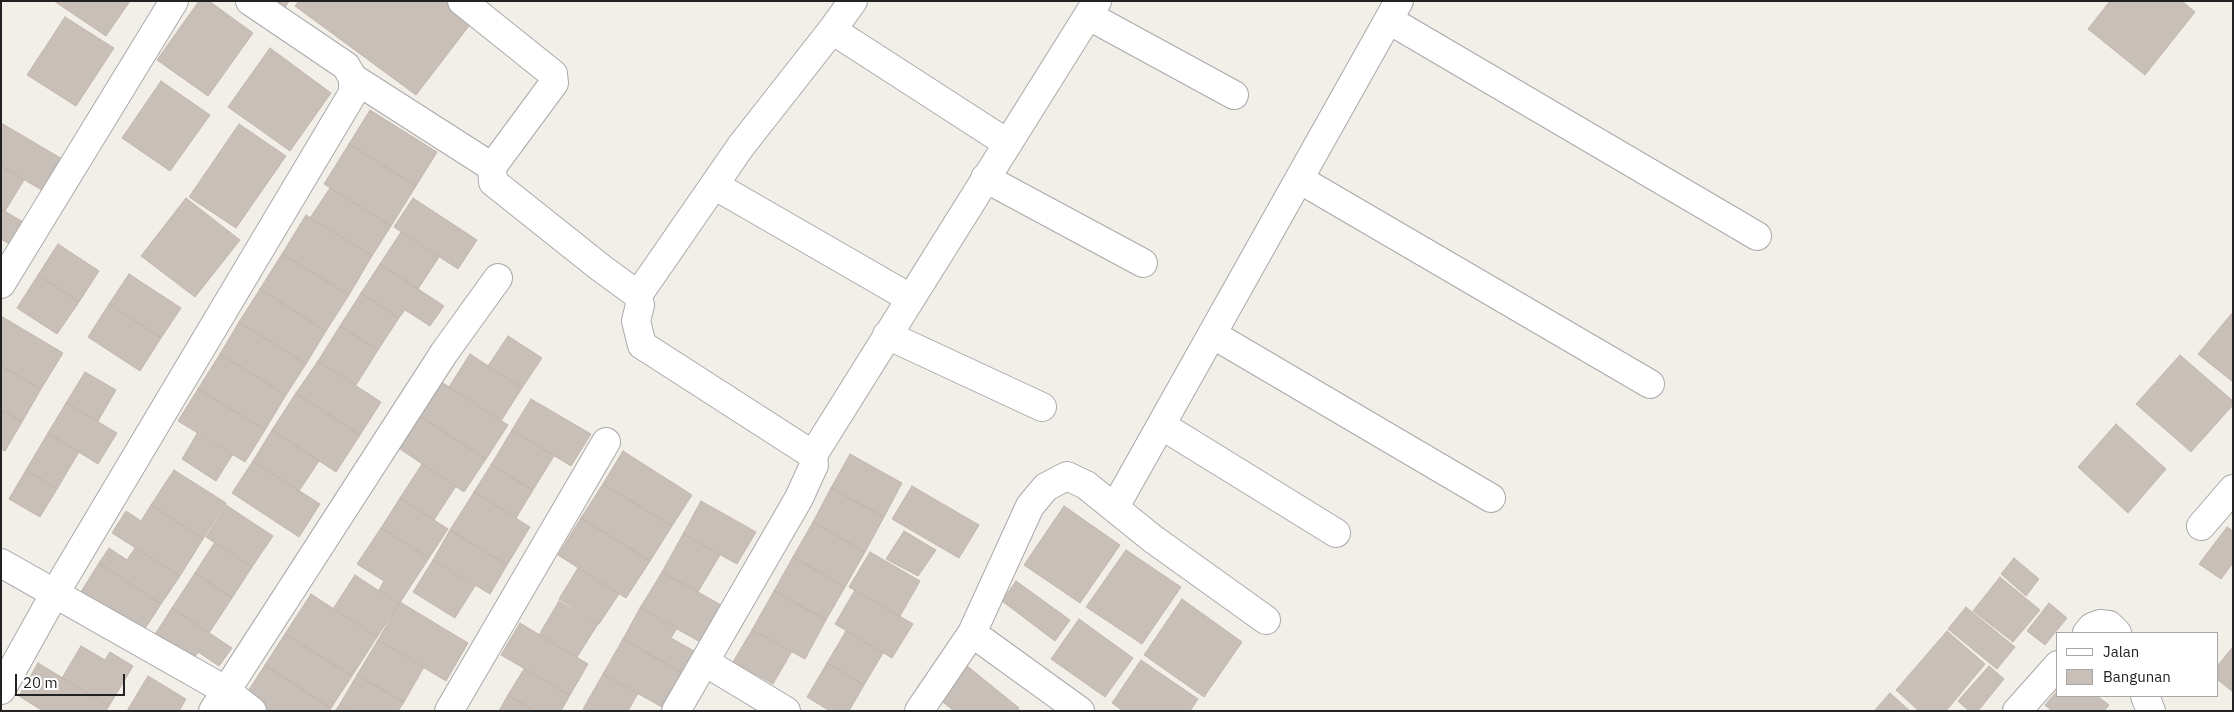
<!DOCTYPE html>
<html>
<head>
<meta charset="utf-8">
<style>
  body { margin:0 }
  #map { position:relative; width:2234px; height:712px; overflow:hidden; background:#f2efe9; font-family:"IBM Plex Sans",sans-serif }
  canvas { display:block }
  .frame { position:absolute; inset:0; border:2px solid #222; pointer-events:none }
  .legend { position:absolute; left:2056px; top:632px; width:162px; height:65px; box-sizing:border-box; background:#fff; border:1px solid #a7a7a7; margin:0; padding:6px 9px; list-style:none; font-size:15px; color:#222 }
  .legend li { display:flex; align-items:center; gap:10px; height:25px }
  .legend b { width:25px; border:1px solid #a7a7a7 }
  .scale { position:absolute; left:15px; top:674px; width:110px; height:22px; box-sizing:border-box; border:2px solid #222; border-top:0; padding-left:6px; font-size:15px; line-height:18px; white-space:nowrap; color:#222; -webkit-text-stroke:4px #fff; paint-order:stroke }
</style>
</head>
<body>
<div id="map">
<canvas width="2234" height="712"></canvas>
<div class="frame"></div>
<ul class="legend">
<li><b style="height:6px;background:#fff"></b>Jalan</li>
<li><b style="height:14px;background:#c7bfb8"></b>Bangunan</li>
</ul>
<div class="scale">20 m</div>
</div>
<script>
const ctx = document.querySelector('canvas').getContext('2d');
ctx.lineJoin = 'round';
function fill(path, color) { ctx.fillStyle = color; ctx.fill(path, 'evenodd'); }
const toPath = rows => new Path2D(rows.map(r => 'M' + r).join(''));
function strokePath(path, color, width, dash) { ctx.strokeStyle = color; ctx.lineWidth = width; ctx.lineCap = dash ? 'butt' : 'round'; ctx.setLineDash(dash || []); ctx.stroke(path); }
const building = toPath([
  [54,1,130,1,106,36,54,1],
  [199,1,209,1,253,33,208,96,157,60,199,1],
  [272,1,289,1,284,9,272,1],
  [299,1,444,1,472,22,416,95,295,6,299,1],
  [2110,1,2182,1,2195,12,2145,75,2088,29,2110,1],
  [65,17,114,48,76,106,27,75,65,17],
  [270,48,331,93,290,151,228,107,270,48],
  [161,81,210,115,170,171,122,138,161,81],
  [370,110,437,152,416,186,349,144,370,110],
  [1,123,64,160,45,192,1,166,1,123],
  [239,124,286,156,236,228,189,197,239,124],
  [349,144,416,186,391,226,324,184,349,144],
  [1,166,24,180,5,211,1,209,1,166],
  [330,188,391,226,372,256,310,218,330,188],
  [186,198,240,240,195,297,141,256,186,198],
  [413,198,477,240,458,269,394,227,413,198],
  [1,209,25,223,11,245,1,239,1,209],
  [306,215,372,256,349,295,282,254,306,215],
  [401,232,439,257,418,289,380,264,401,232],
  [58,244,99,271,79,302,38,275,58,244],
  [282,254,349,295,326,331,260,289,282,254],
  [380,264,444,306,430,326,405,310,399,318,361,293,380,264],
  [129,274,181,308,161,338,109,304,129,274],
  [38,275,79,302,57,334,17,308,38,275],
  [260,289,326,331,306,364,239,322,260,289],
  [361,293,399,318,378,350,340,326,361,293],
  [109,304,161,338,140,371,88,337,109,304],
  [2233,312,2233,382,2198,354,2233,312],
  [1,316,63,353,41,389,1,366,1,316],
  [239,322,306,364,286,395,220,354,239,322],
  [340,326,378,350,356,385,318,361,340,326],
  [508,336,542,358,522,388,488,366,508,336],
  [220,354,286,395,265,430,198,389,220,354],
  [470,354,522,388,501,421,449,387,470,354],
  [2180,355,2233,401,2233,405,2191,452,2136,404,2180,355],
  [318,361,381,402,360,435,296,393,318,361],
  [1,366,41,389,22,422,1,409,1,366],
  [85,372,116,390,98,421,66,403,85,372],
  [440,381,508,425,486,459,418,415,440,381],
  [198,389,265,430,245,462,178,421,198,389],
  [296,393,360,435,336,472,272,430,296,393],
  [531,399,591,434,571,466,512,430,531,399],
  [66,403,117,433,98,464,48,433,66,403],
  [1,409,22,422,5,451,1,449,1,409],
  [418,415,486,459,464,492,397,447,418,415],
  [2116,424,2166,469,2128,513,2078,467,2116,424],
  [272,430,319,461,299,491,253,461,272,430],
  [512,430,554,456,533,490,491,465,512,430],
  [198,432,233,454,216,481,182,459,198,432],
  [48,433,79,452,57,489,26,470,48,433],
  [623,451,692,495,672,526,603,484,623,451],
  [850,454,902,483,884,517,831,488,850,454],
  [253,461,320,504,299,537,232,493,253,461],
  [422,464,456,486,434,520,400,498,422,464],
  [491,465,533,490,516,518,474,492,491,465],
  [26,470,57,489,40,517,9,499,26,470],
  [174,470,226,503,203,539,151,505,174,470],
  [603,484,672,526,650,561,581,518,603,484],
  [912,486,979,525,959,558,892,519,912,486],
  [831,488,884,517,865,552,813,522,831,488],
  [474,492,530,527,507,565,450,530,474,492],
  [400,498,448,529,429,558,381,528,400,498],
  [701,501,756,532,737,564,683,534,701,501],
  [151,505,203,539,180,576,112,533,126,511,141,521,151,505],
  [226,505,273,536,252,567,206,537,226,505],
  [1064,506,1120,545,1080,603,1024,565,1064,506],
  [581,518,650,561,626,598,558,555,581,518],
  [813,522,865,552,845,587,793,557,813,522],
  [2227,527,2233,531,2233,563,2221,579,2199,564,2227,527],
  [381,528,429,558,399,604,379,590,384,581,357,564,381,528],
  [450,530,507,565,490,594,433,560,450,530],
  [904,531,936,550,918,576,886,559,904,531],
  [683,534,720,555,698,592,662,572,683,534],
  [215,542,252,567,232,598,195,573,215,542],
  [109,548,127,560,135,548,180,576,161,604,99,563,109,548],
  [1126,550,1181,587,1142,644,1086,607,1126,550],
  [870,552,920,581,900,616,849,587,870,552],
  [793,557,845,587,826,620,774,591,793,557],
  [2014,558,2039,579,2026,596,2001,574,2014,558],
  [433,560,475,586,455,618,413,592,433,560],
  [99,563,161,604,141,635,79,595,99,563],
  [578,568,619,594,599,624,559,599,578,568],
  [662,572,723,606,702,643,640,608,662,572],
  [195,573,232,598,209,633,172,608,195,573],
  [355,575,399,604,377,637,333,609,355,575],
  [2000,577,2040,610,2013,642,1973,611,2000,577],
  [1016,581,1070,620,1055,641,1002,601,1016,581],
  [855,590,913,624,892,658,835,624,855,590],
  [774,591,826,620,805,659,752,630,774,591],
  [311,594,377,637,352,676,285,634,311,594],
  [1182,599,1242,642,1204,697,1144,655,1182,599],
  [559,601,598,624,577,657,539,635,559,601],
  [400,602,468,643,446,681,378,640,400,602],
  [2049,603,2067,618,2045,645,2027,631,2049,603],
  [1966,607,2015,647,1997,669,1948,629,1966,607],
  [172,608,232,648,219,666,198,652,189,667,150,642,172,608],
  [640,608,677,628,671,638,694,651,682,673,623,639,640,608],
  [1079,619,1133,658,1105,697,1051,659,1079,619],
  [520,623,588,664,570,695,501,655,520,623],
  [752,630,792,651,773,684,733,662,752,630],
  [846,631,883,653,864,685,827,663,846,631],
  [1947,631,1985,664,1946,711,1919,711,1896,690,1947,631],
  [285,634,352,676,331,708,265,665,285,634],
  [623,639,682,673,662,707,603,674,623,639],
  [378,640,424,667,404,702,357,675,378,640],
  [81,646,105,660,110,652,133,666,109,706,62,678,81,646],
  [2233,647,2233,692,2218,680,2218,665,2233,647],
  [1141,660,1198,699,1190,711,1123,711,1112,703,1141,660],
  [38,663,109,706,106,711,43,711,19,696,38,663],
  [827,663,864,685,849,711,830,711,807,697,827,663],
  [265,665,331,708,330,711,261,711,243,699,265,665],
  [966,665,1019,708,1017,711,954,711,939,699,966,665],
  [1989,666,2004,679,1978,711,1969,711,1958,701,1989,666],
  [524,669,570,695,561,711,535,711,508,695,524,669],
  [603,674,638,693,628,711,587,711,583,709,603,674],
  [357,675,404,702,398,711,351,711,340,704,357,675],
  [148,676,186,699,179,711,127,711,148,676],
  [2058,690,2058,696,2097,696,2109,705,2104,711,2052,711,2045,705,2058,690],
  [1890,693,1910,711,1874,711,1890,693],
  [508,695,535,711,499,711,508,695],
  [340,704,351,711,335,711,340,704]
]);
const minor = toPath([
  [462,1,553,74,554,83,492,167,493,182,601,268,638,295,640,305,636,321,642,345,813,455,814,465,799,498,676,711],
  [1089,16,1234,95],
  [1389,20,1757,236],
  [832,30,853,1],
  [353,78,492,167],
  [985,178,1143,263],
  [1299,179,1650,384],
  [714,185,910,298],
  [1,284,174,1],
  [638,295,741,146,832,30,1007,143],
  [1212,334,1491,498],
  [887,335,1042,407],
  [1161,425,1336,533],
  [813,455,1097,1],
  [1115,507,1399,1],
  [2201,526,2233,489],
  [1,563,225,690,252,711],
  [972,633,1080,711],
  [2087,633,2092,627,2100,624,2109,625,2117,633],
  [705,662,786,711],
  [1,690,55,593,353,93,353,78,346,66,250,1],
  [2145,696,2151,711],
  [213,711,444,353,498,278],
  [449,711,606,442],
  [919,711,972,633,1030,506,1046,487,1067,476,1086,485,1153,539,1266,620],
  [2017,711,2058,665]
]);
fill(building, '#c7bfb8');
strokePath(building, '#c4b6ab', 1);
strokePath(minor, '#a9a9a9', 30);
strokePath(minor, '#fff', 28);
</script>
</body>
</html>
